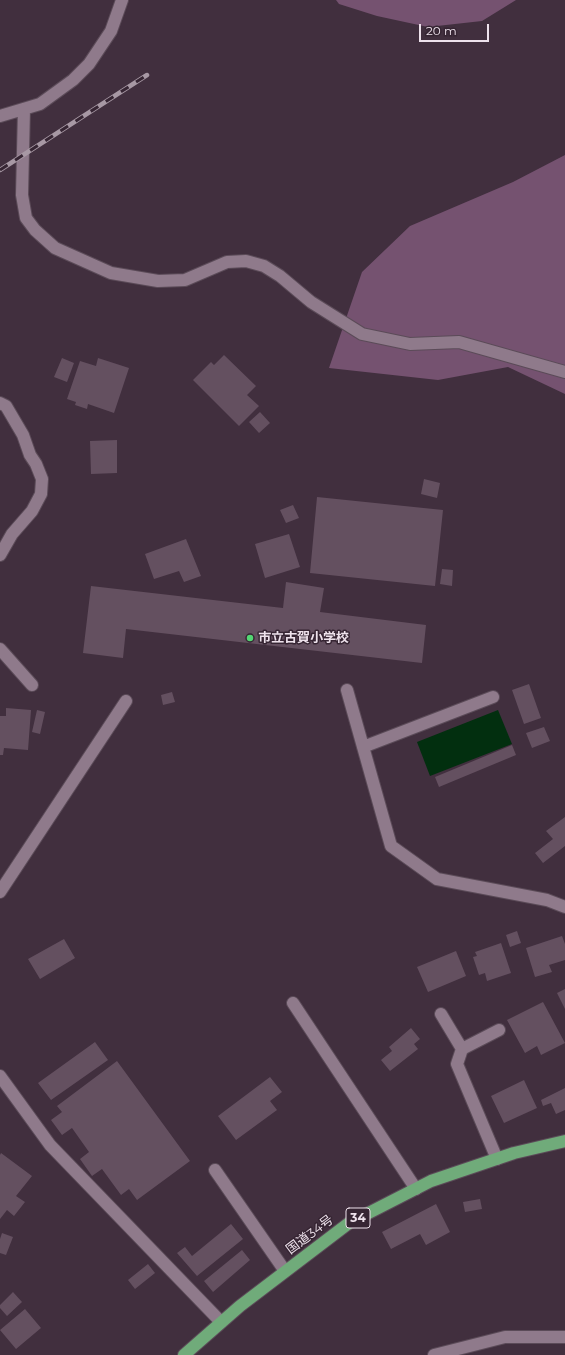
<!DOCTYPE html>
<html>
<head>
<meta charset="utf-8">
<style>
  body { margin:0 }
  #map { position:relative; width:565px; height:1355px; overflow:hidden; background:#412f3e; font-family:Montserrat,sans-serif }
  canvas { display:block }
  .scale { position:absolute; left:419px; top:24px; width:70px; height:18px; box-sizing:border-box; border:2px solid #eee2ec; border-top:0; padding-left:5px; font-size:12px; line-height:14px; white-space:nowrap; color:#eee2ec; -webkit-text-stroke:3px #362533; paint-order:stroke }
</style>
</head>
<body>
<div id="map">
<canvas width="565" height="1355"></canvas>
<div class="scale">20 m</div>
</div>
<script>
const ctx = document.querySelector('canvas').getContext('2d');
ctx.lineJoin = 'round';
function fill(path, color) { ctx.fillStyle = color; ctx.fill(path, 'evenodd'); }
const toPath = rows => new Path2D(rows.map(r => 'M' + r).join(''));
function strokePath(path, color, width, dash) { ctx.strokeStyle = color; ctx.lineWidth = width; ctx.lineCap = dash ? 'butt' : 'round'; ctx.setLineDash(dash || []); ctx.stroke(path); }
function write(font, color, halo, rows, align = 'center') {
  ctx.font = font + ' Montserrat,"Noto Sans JP",sans-serif'; ctx.lineWidth = 3; ctx.setLineDash([]); ctx.textBaseline = 'middle'; ctx.strokeStyle = halo; ctx.fillStyle = color; for (const [text, x, y, turn = 0] of rows) {
    ctx.save(); ctx.translate(x, y); ctx.rotate((+turn || 0) * Math.PI / 180); ctx.textAlign = isNaN(turn) ? turn : align; if (halo) ctx.strokeText(text, 0, 0); ctx.fillText(text, 0, 0); ctx.restore();
  }
}
const green = toPath([
  [336,0,516,0,482,21,428,27,377,16,339,4],
  [565,155,565,394,508,367,438,380,329,368,362,272,410,226,513,182]
]);
const water = toPath([
  [498,710,512,744,430,776,417,742]
]);
const building = toPath([
  [224,355,256,386,247,395,259,406,239,426,193,380,211,362,214,365],
  [62,358,74,363,67,382,54,377],
  [98,358,129,368,114,413,88,404,87,409,75,405,76,402,67,399,80,361,96,366],
  [260,412,270,423,259,433,249,422],
  [117,440,117,473,91,474,90,441],
  [424,479,440,483,437,498,421,494],
  [317,497,443,510,435,586,310,573],
  [293,505,299,518,286,523,280,510],
  [289,534,300,567,265,578,255,544],
  [186,539,201,576,184,582,179,571,154,579,145,554],
  [442,569,453,570,452,586,440,584],
  [286,582,324,588,320,612,426,625,422,663,126,629,123,658,83,653,91,586,283,608],
  [529,684,541,718,524,724,512,690],
  [172,692,175,702,163,705,161,695],
  [6,708,31,710,28,750,4,748,3,755,0,755,0,716,6,716],
  [37,710,45,712,40,734,32,732],
  [544,727,550,741,532,748,526,733],
  [512,745,516,755,439,787,435,777],
  [565,817,565,846,543,863,535,853,553,839,546,831],
  [517,931,521,943,510,947,506,935],
  [562,936,565,944,565,960,549,965,552,972,535,977,526,948],
  [64,939,75,958,40,979,28,959],
  [501,943,511,973,487,981,485,973,479,975,473,957,477,956,475,952],
  [456,951,466,976,428,992,417,967],
  [565,989,565,1009,557,993],
  [543,1002,565,1043,541,1055,537,1046,525,1053,507,1020],
  [411,1028,420,1039,414,1044,418,1049,390,1071,381,1060,392,1051,389,1047],
  [95,1042,108,1060,51,1100,38,1083],
  [117,1061,190,1161,137,1200,129,1189,121,1195,102,1169,92,1176,80,1159,89,1152,72,1128,62,1135,51,1120,62,1112,57,1106],
  [270,1077,282,1092,270,1101,277,1110,236,1140,218,1116],
  [524,1080,537,1108,504,1123,491,1096],
  [565,1088,565,1110,556,1114,551,1103,543,1106,541,1100],
  [1,1153,32,1176,16,1196,25,1202,14,1216,7,1210,0,1219,0,1155],
  [480,1199,482,1209,465,1212,463,1202],
  [436,1204,450,1232,426,1245,420,1234,391,1249,382,1232],
  [231,1224,243,1239,197,1276,177,1253,185,1247,192,1256],
  [2,1233,13,1237,6,1255,0,1253,0,1239],
  [242,1250,250,1260,213,1292,204,1281],
  [148,1264,155,1273,135,1289,128,1280],
  [13,1292,22,1302,7,1316,0,1308,0,1305],
  [25,1309,41,1328,16,1349,0,1330]
]);
const street = toPath([
  [24,109,22,195,26,218,35,230,55,248,111,273,158,281,185,280,227,262,246,261,264,266,280,276,311,302,362,334,410,344,459,342,565,372],
  [0,116,40,104,73,80,89,64,111,31,122,0],
  [0,403,6,406,23,435,30,455,36,464,42,479,41,494,32,511,12,534,0,555],
  [0,649,32,685],
  [347,690,391,846,437,879,547,900,565,907],
  [363,747,493,697],
  [0,892,126,701],
  [293,1003,416,1189],
  [441,1014,462,1049],
  [0,1076,50,1145,221,1322],
  [497,1159,457,1064,462,1049,499,1030],
  [215,1170,285,1271],
  [434,1355,505,1337,565,1337]
]);
const highway = toPath([
  [184,1355,240,1306,349,1223,431,1181,514,1153,565,1141]
]);
const rail = toPath([
  [0,170,147,75]
]);
const markers = [
  [250,638,4,"#53d673"]
];
const shields = [
  [358,1218,24]
];
const shieldNames = [
  ["34",358,1218]
];
const poiNames = [
  ["市立古賀小学校",258,638]
];
const streetNames = [
  ["国道34号",310,1235,-37]
];
fill(green, '#755270');
fill(water, '#022f0f');
fill(building, '#645060');
strokePath(street, '#5b4b58', 14);
strokePath(highway, '#5b4b58', 14);
strokePath(street, '#8f7a8b', 12);
strokePath(highway, '#70ab7a', 12);
strokePath(rail, '#a798a4', 4.5);
strokePath(rail, '#362533', 3, [9]);
for (const [x, y, r, color] of markers) { const dot = new Path2D(); dot.arc(x, y, r, 0, 2 * Math.PI); ctx.fillStyle = color; ctx.fill(dot); strokePath(dot, '#362533', 1.5); }
for (const [x, y, w] of shields) { const box = new Path2D(); box.roundRect(x - w / 2, y - 10, w, 20, 3); ctx.fillStyle = '#362533'; ctx.fill(box); strokePath(box, '#eee2ec', 1); }
write('bold 12px', '#eee2ec', null, shieldNames);
write('bold 13px', '#eee2ec', '#362533', poiNames, 'left');
write('13px', '#eee2ec', '#362533', streetNames);
</script>
</body>
</html>
